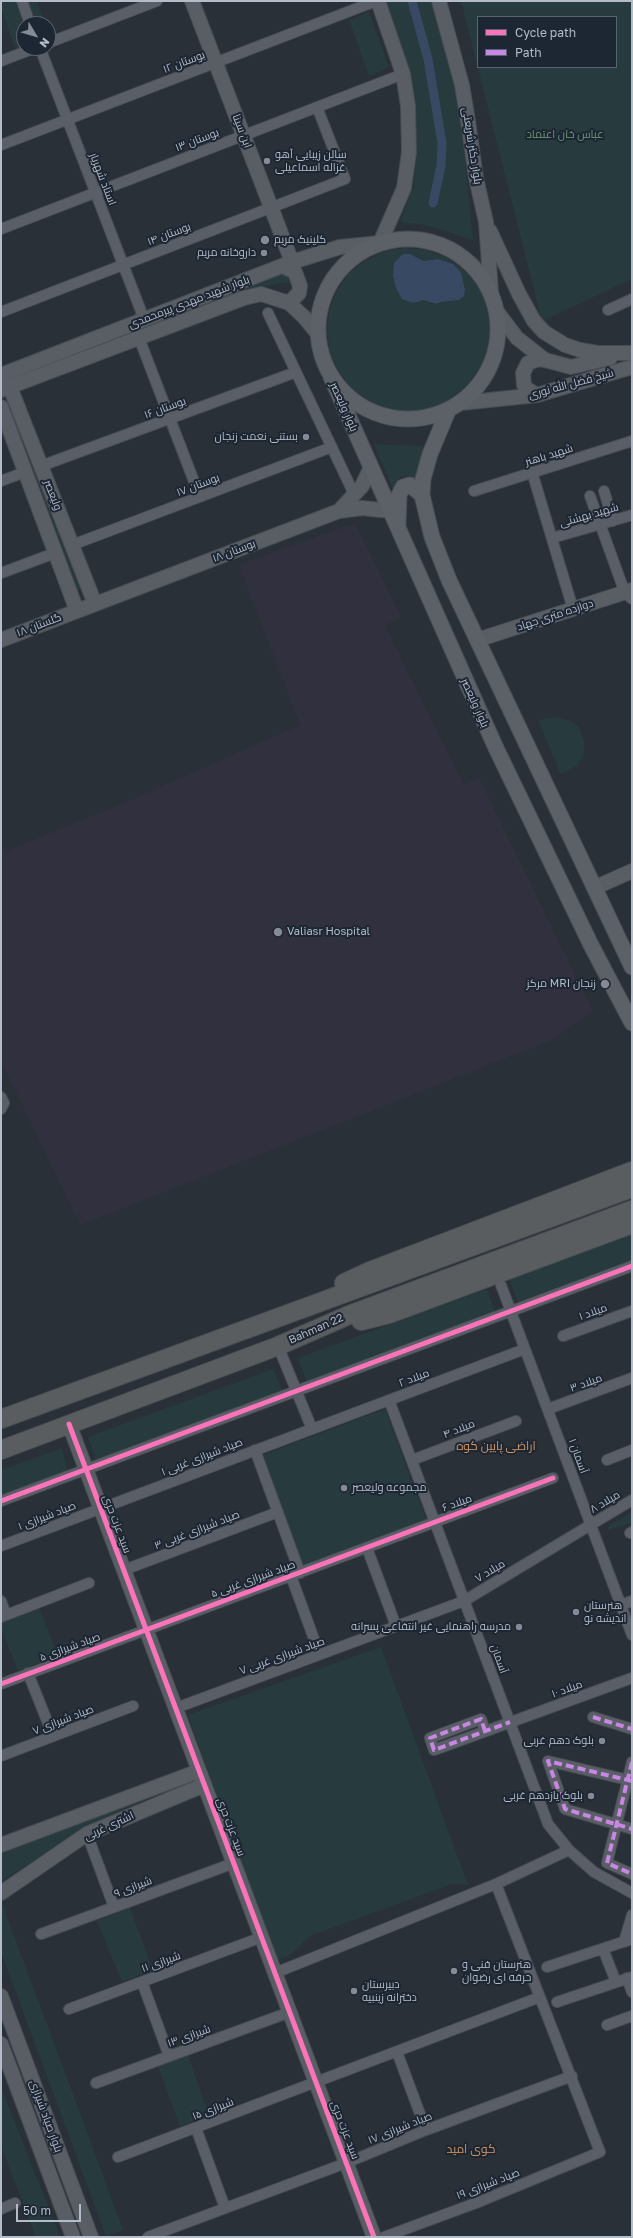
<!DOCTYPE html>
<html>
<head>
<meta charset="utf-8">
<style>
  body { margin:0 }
  #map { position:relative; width:633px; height:2238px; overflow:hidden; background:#2a3038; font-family:"Golos Text",sans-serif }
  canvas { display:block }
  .frame { position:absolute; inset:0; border:2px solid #b4bcc9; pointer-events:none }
  .legend { position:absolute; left:477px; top:16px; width:140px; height:52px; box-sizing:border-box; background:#1d2633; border:1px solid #59626f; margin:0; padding:5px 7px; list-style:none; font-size:12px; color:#b4bcc9 }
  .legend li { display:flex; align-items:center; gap:8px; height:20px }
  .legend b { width:20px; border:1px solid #59626f }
  .north { position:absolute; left:16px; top:16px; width:40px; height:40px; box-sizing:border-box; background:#1d2633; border:1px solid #59626f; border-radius:50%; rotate:128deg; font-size:11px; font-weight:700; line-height:16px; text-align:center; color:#b4bcc9 }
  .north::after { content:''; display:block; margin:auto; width:14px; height:18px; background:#848b96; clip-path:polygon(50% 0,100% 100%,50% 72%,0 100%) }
  .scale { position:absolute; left:16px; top:2204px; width:65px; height:18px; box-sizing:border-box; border:2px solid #b4bcc9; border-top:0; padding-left:5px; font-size:12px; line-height:14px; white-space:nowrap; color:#b4bcc9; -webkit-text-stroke:3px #1d2633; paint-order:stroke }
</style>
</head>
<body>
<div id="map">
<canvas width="633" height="2238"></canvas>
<div class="frame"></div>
<ul class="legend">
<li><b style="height:5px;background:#fb73b8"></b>Cycle path</li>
<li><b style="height:5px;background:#c787e3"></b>Path</li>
</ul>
<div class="north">N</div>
<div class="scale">50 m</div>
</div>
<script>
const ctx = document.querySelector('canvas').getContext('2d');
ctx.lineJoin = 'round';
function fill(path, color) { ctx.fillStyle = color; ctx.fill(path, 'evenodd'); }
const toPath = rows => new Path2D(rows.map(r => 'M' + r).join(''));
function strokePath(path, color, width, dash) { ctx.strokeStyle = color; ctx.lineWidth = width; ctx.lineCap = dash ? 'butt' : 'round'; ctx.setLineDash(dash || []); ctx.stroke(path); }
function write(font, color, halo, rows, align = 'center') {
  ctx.font = font + ' "Golos Text",Cairo,sans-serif'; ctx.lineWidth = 4; ctx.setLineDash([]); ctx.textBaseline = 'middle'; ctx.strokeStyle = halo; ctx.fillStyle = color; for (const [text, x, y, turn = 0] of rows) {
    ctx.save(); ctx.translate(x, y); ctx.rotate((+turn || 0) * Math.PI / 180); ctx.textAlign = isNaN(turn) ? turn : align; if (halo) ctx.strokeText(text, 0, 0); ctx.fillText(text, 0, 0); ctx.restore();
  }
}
const medical = toPath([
  [355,523,401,617,385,625,464,785,479,778,593,1011,552,1040,80,1225,1,1061,1,853,117,806,300,725,239,565]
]);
const green = toPath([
  [1,1,15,1,24,24,24,48,16,51,1,8],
  [24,1,37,1,45,24,33,24],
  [384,1,433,1,456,89,463,127,466,171,473,240,425,225,400,222,414,185,415,137],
  [461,1,632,1,632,279,542,321],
  [478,17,616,17,616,67,478,67],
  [369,12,389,67,369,76,349,20],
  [406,248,427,250,447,258,465,270,478,286,487,306,490,327,488,348,480,368,467,385,451,399,432,408,411,411,389,409,370,401,352,389,339,372,330,353,327,332,329,311,337,291,349,273,366,260,385,251],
  [416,256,424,261,438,259,453,264,462,279,464,287,457,300,433,304,423,300,408,301,403,299,396,288],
  [282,274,291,279,291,282,250,289,18,377,17,374],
  [8,399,81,589,76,591,3,401],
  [374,444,424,446,415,480,406,475,399,478,395,483,395,495],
  [555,717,569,720,579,727,584,742,584,754,578,764,561,775,538,720],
  [632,1234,632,1261,519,1304,509,1279],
  [487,1289,495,1312,307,1382,298,1358],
  [273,1369,283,1392,96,1460,88,1437],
  [385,1409,426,1520,303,1566,263,1455],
  [62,1448,68,1472,1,1497,1,1470],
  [632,1512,632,1523,609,1530,607,1527],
  [39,1608,58,1655,18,1671,1,1628,1,1622],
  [381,1647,468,1885,452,1884,310,1936,291,1954,276,1962,188,1715],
  [177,1785,95,1823,1,1881,1,1850],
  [1,1901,70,2086,123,2230,106,2236,1,1952],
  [130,1908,153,1970,122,1982,97,1921],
  [187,2053,209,2115,180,2126,157,2064],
  [1,2087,60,2237,36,2237,1,2146]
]);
const water = toPath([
  [403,254,410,254,424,261,438,259,453,264,461,273,465,290,464,296,459,300,441,302,436,304,423,300,413,303,402,299,396,288,393,276,394,263]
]);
const canal = toPath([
  [412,1,428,59,442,143,441,166,433,203]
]);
const street = toPath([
  [22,1,30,24],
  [48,43,157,1],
  [40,48,144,319],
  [1,61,35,48],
  [1,145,376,1],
  [1,229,403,74],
  [608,310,632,299],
  [1,312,345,179,317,107],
  [268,313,354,494],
  [139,338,200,497],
  [41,466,296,372],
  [532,472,573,609],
  [1,481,25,472],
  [474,491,632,441],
  [604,491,613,521],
  [590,496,625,593,632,599],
  [552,538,632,515],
  [72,545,332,447],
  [1,573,55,553],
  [1,1097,4,1103,1,1109],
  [501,1285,632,1635],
  [563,1336,632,1311],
  [278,1346,312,1429],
  [389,1400,548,1824,569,1850,594,1872,632,1893],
  [548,1409,632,1378],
  [255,1450,300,1573],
  [412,1460,516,1421],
  [607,1460,632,1450],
  [1,1501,632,1266],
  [630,1533,632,1532],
  [1,1546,525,1349],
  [367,1548,396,1626],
  [124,1570,278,1512],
  [291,1576,314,1639],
  [1,1601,6,1615],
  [621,1605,632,1601],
  [1,1617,89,1583],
  [28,1673,53,1736],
  [1,1684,553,1478],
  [176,1708,464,1601,632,1500],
  [593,1717,632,1729],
  [485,1731,481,1719,430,1738,434,1750,632,1678],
  [1,1756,133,1706],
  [632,1762,607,1863,632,1874],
  [632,1781,548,1761,565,1809,632,1829],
  [87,1834,114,1907],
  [41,1934,234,1863],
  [624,1942,632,1915],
  [603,1949,616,1982],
  [547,1967,632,1939],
  [275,1973,496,1884,569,1850],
  [627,1978,632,1992],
  [142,1982,169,2056],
  [557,2002,632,1977],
  [69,2009,262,1937],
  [607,2025,632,2016],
  [397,2052,426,2130],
  [96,2083,290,2012],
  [196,2128,225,2208],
  [118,2157,540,1997],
  [1,2209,15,2203],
  [148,2237,346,2163,426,2130,572,2076],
  [384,2237,481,2201,600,2152,496,1884]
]);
const secondary = toPath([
  [192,1,292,262],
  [439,1,462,85,468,121,476,178,486,222,491,292],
  [490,231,519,294,534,321,544,332,565,345,580,350,598,353,632,353],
  [282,266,295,272,300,286,299,293,289,303],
  [498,313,517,338,545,360,571,367,610,358],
  [1,375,292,262,340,247,380,243,404,188,409,152,408,106,403,74,378,1],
  [4,382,10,387,95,604],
  [1,390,244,298,261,294,289,303,304,317,318,334],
  [537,395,527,389,524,385,523,373,528,363,539,359,545,360],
  [461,403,537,395,632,367],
  [1,407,77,611],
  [339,511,362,486,371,467],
  [1,640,339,511,362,508,390,511],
  [477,640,632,590],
  [594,888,632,871],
  [69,1424,374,2237],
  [1,1845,199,1771],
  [1,1893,87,1834,204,1785],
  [1,1996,91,2237],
  [1,2044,73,2237]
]);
const primary = toPath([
  '318 329a90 90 0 1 1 180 0a90 90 0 1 1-180 0Z',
  [331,377,495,746,591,945,632,1023],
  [448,411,430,454,423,479,422,495,432,537,449,580,632,967],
  [398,525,399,495,403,487,410,485,422,495]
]);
const highway = toPath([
  [344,1283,370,1271,632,1171],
  [361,1321,389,1314,632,1224],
  [1,1419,632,1188],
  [1,1450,278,1346,349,1315,632,1210]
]);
const quiet = toPath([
  [593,1717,632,1729],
  [485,1731,481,1719,430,1738,434,1750,510,1722],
  [632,1762,607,1863,632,1874],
  [632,1781,548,1761,565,1809,632,1829]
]);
const cycleway = toPath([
  [69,1424,374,2237],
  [1,1501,632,1266],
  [1,1684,553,1478]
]);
const markers = [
  [267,161,4,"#848b96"],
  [265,240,5,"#848b96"],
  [264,253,4,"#848b96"],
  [306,437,4,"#848b96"],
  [278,932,5,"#848b96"],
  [605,984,5,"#848b96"],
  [344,1488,4,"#848b96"],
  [576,1612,4,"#848b96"],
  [519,1627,4,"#848b96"],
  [602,1741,4,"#848b96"],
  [591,1796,4,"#848b96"],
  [454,1971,4,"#848b96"],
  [354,1991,4,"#848b96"]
];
const streetNames = [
  ["بوستان ۱۲",184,62,-21],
  ["ابن سینا",242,131,69],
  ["بوستان ۱۳",197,140,-21],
  ["بلوار دکتر شریعتی",472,146,81],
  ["استاد شهریار",103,179,69],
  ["بوستان ۱۴",169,234,-21],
  ["بلوار شهید مهدی پیرمحمدی",189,302,-21],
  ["شیخ فضل الله نوری",571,384,-15],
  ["بلوار ولیعصر",344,407,66],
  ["بوستان ۱۶",165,408,-20],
  ["شهید باهنر",549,455,-17],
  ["بوستان ۱۷",198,485,-21],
  ["ولیعصر",53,495,69],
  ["شهید بهشتی",589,515,-16],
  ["بوستان ۱۸",234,551,-21],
  ["دوازده متری جهاد",555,615,-18],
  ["گلستان ۱۸",39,625,-21],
  ["بلوار ولیعصر",475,703,66],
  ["میلاد ۱",593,1312,-20],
  ["Bahman 22",316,1329,-24],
  ["میلاد ۲",414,1378,-21],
  ["میلاد ۳",586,1383,-20],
  ["میلاد ۴",459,1429,-21],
  ["آسمان ۱",578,1456,70],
  ["صیاد شیرازی غربی ۱",202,1457,-21],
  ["میلاد ۸",605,1502,-31],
  ["میلاد ۶",457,1503,-20],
  ["صیاد شیرازی ۱",47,1516,-21],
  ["سید عزت حری",117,1524,69],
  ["صیاد شیرازی غربی ۳",197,1530,-21],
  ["میلاد ۷",490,1571,-31],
  ["صیاد شیرازی غربی ۵",253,1579,-20],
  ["صیاد شیرازی ۵",70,1647,-20],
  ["صیاد شیرازی غربی ۷",282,1656,-20],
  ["آسمان",499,1659,70],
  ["میلاد ۱۰",567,1689,-20],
  ["صیاد شیرازی ۷",63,1720,-21],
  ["اشتری غربی",109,1826,-25],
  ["سید عزت حری",231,1827,69],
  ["شیرازی ۹",133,1887,-21],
  ["شیرازی ۱۱",161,1962,-20],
  ["شیرازی ۱۳",189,2036,-20],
  ["شیرازی ۱۵",213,2109,-21],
  ["بلوار صیاد شیرازی",46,2116,70],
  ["صیاد شیرازی ۱۷",400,2128,-22],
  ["سید عزت حری",345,2130,69],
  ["صیاد شیرازی ۱۹",488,2184,-21]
];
const parkNames = [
  ["عباس خان اعتماد",565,135]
];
const poiNames = [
  ["سالن زیبایی آهو",275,155],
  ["غزاله اسماعیلی",275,168],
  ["کلینیک مریم",274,240],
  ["داروخانه مریم",256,253,"right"],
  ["بستنی نعمت زنجان",298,437,"right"],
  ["Valiasr Hospital",287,932],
  ["مرکز MRI زنجان",596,984,"right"],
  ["مجموعه ولیعصر",352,1488],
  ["هنرستان",584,1606],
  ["اندیشه نو",584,1619],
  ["مدرسه راهنمایی غیر انتفاعی پسرانه",511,1627,"right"],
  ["بلوک دهم غربی",594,1741,"right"],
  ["بلوک یازدهم غربی",583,1796,"right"],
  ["هنرستان فنی و",462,1965],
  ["حرفه ای رضوان",462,1978],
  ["دبیرستان",362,1985],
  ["دخترانه زینبیه",362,1998]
];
const neighbourhoodNames = [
  ["اراضی پایین کوه",496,1446],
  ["کوی امید",471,2149]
];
fill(medical, '#31303e');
fill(green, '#273a3e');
fill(water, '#384963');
strokePath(canal, '#384963', 9);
strokePath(street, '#484c53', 12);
strokePath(secondary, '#484c53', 16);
strokePath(primary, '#484c55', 17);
strokePath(highway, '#474c53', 20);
strokePath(street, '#5a5e66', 10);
strokePath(secondary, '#595d64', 14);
strokePath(primary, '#5c6168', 15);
strokePath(highway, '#5a5d60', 18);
strokePath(quiet, '#c787e3', 4, [8, 4]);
strokePath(cycleway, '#fb73b8', 5);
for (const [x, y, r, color] of markers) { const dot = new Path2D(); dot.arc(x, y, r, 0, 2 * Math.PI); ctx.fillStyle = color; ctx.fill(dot); strokePath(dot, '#1d2633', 1.5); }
write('11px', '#b4bcc9', '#1d2633', streetNames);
write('11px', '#6b9a76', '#1d2633', parkNames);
write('11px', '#b4bcc9', '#1d2633', poiNames, 'left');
write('12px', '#d59563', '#1d2633', neighbourhoodNames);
</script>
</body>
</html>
